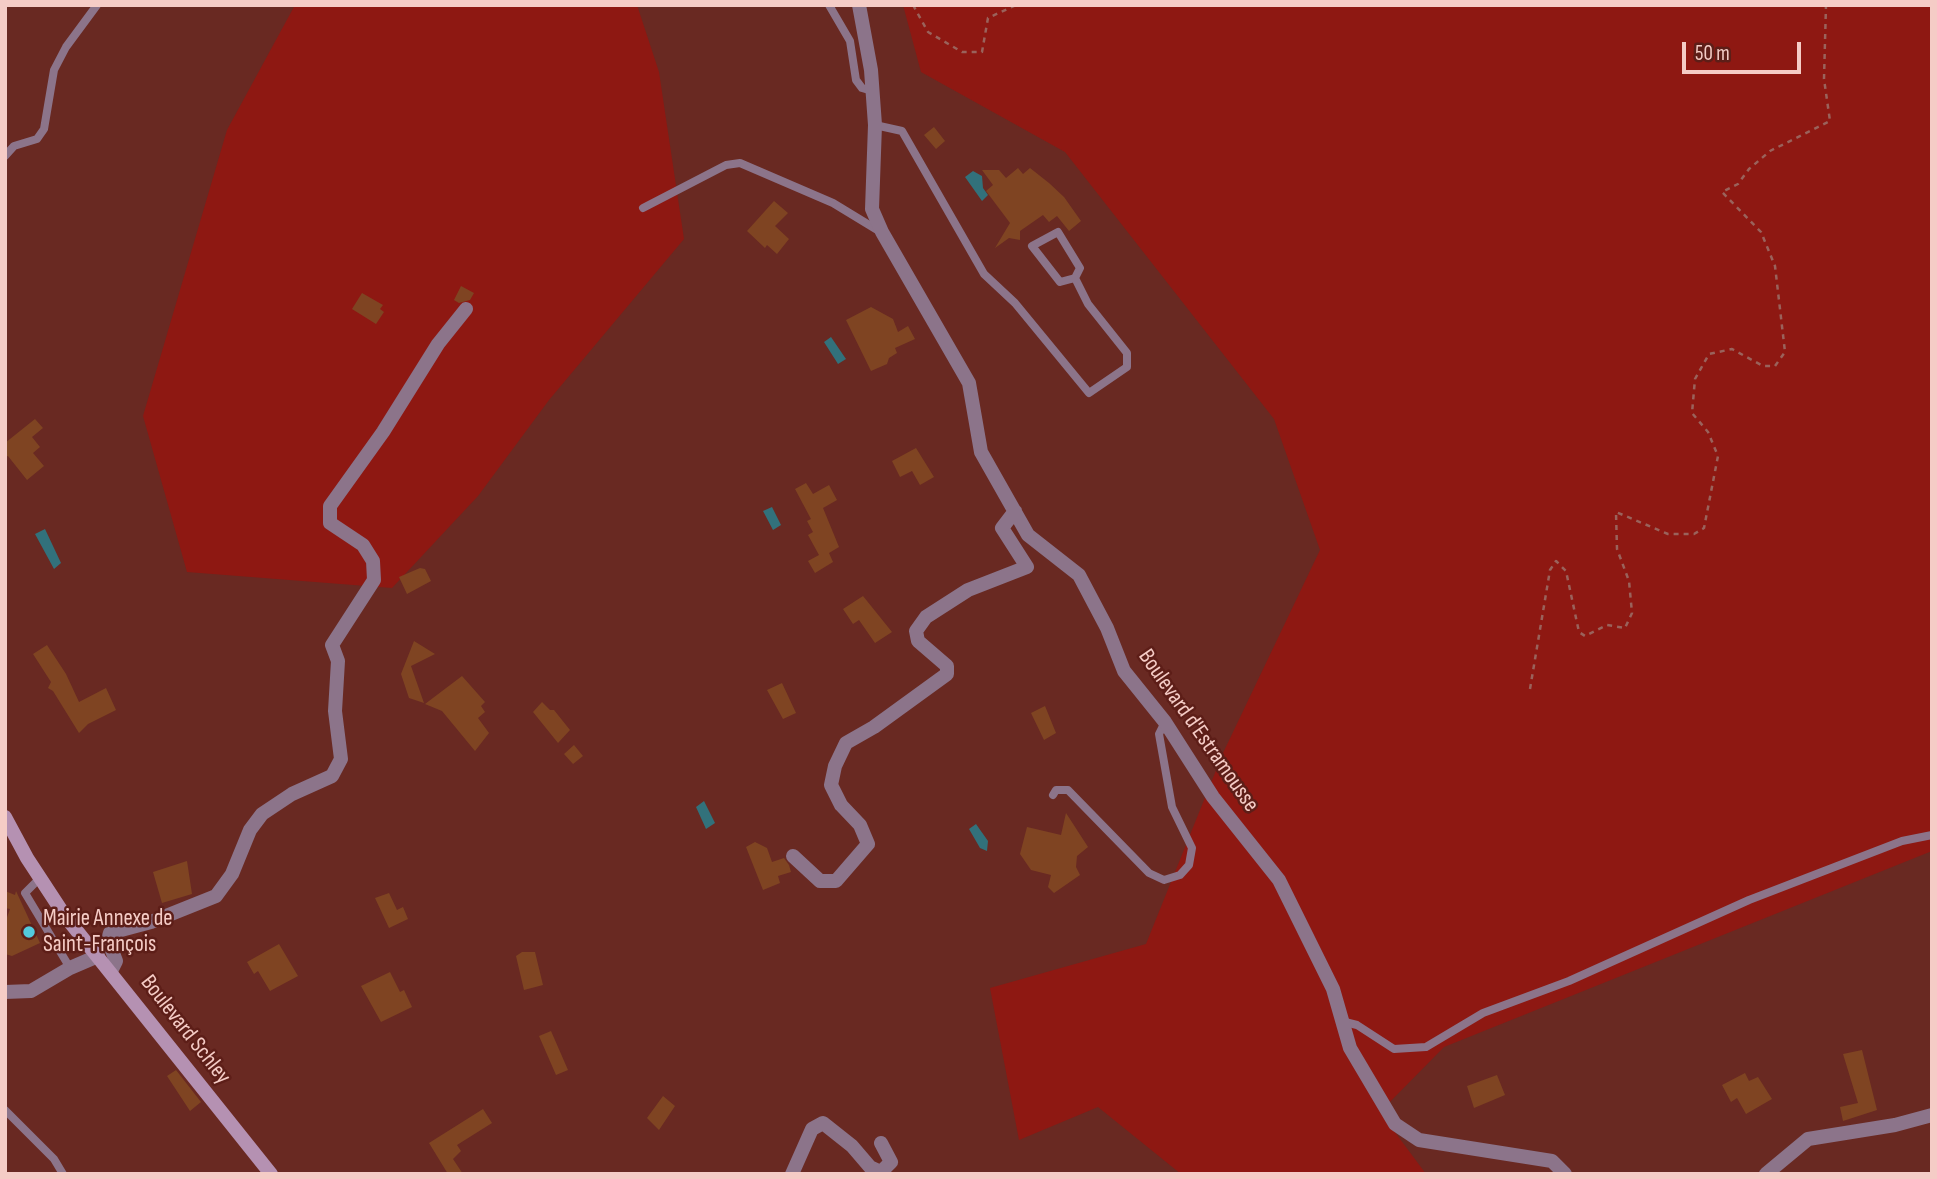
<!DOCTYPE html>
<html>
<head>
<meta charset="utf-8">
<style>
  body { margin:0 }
  #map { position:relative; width:1937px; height:1179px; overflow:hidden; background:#692922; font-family:"Sofia Sans Condensed",sans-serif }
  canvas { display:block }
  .frame { position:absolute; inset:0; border:7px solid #f5ccc6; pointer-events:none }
  .scale { position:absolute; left:1682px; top:42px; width:119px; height:32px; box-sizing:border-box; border:4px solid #f5ccc6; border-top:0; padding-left:9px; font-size:21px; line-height:24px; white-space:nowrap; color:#f5ccc6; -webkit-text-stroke:5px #5d1e18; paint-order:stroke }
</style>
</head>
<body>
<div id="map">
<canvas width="1937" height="1179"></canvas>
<div class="frame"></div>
<div class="scale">50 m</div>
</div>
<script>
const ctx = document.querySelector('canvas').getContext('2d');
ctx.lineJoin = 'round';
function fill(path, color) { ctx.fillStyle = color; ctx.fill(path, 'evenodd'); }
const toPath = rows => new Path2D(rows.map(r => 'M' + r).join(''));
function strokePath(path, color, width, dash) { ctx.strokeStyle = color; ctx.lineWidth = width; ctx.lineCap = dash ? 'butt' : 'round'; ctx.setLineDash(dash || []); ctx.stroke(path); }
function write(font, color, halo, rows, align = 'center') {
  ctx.font = font + ' "Sofia Sans Condensed",sans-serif'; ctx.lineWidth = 5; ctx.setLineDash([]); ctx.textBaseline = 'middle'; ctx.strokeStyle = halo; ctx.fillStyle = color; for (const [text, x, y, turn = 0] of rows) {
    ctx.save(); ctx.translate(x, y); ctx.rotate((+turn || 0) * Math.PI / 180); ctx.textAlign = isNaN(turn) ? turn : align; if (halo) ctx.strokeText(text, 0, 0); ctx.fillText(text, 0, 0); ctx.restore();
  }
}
const green = toPath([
  [295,5,637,5,659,72,684,239,549,400,478,496,392,588,187,572,143,416,227,130],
  [903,5,1932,5,1932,851,1444,1047,1380,1112,1426,1174,1181,1174,1098,1107,1019,1140,990,988,1146,944,1223,753,1320,550,1274,419,1065,152,921,72]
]);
const water = toPath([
  [973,171,982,176,983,188,988,195,982,201,965,177],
  [831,337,846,359,838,364,824,342],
  [772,507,781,525,773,530,763,511],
  [45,529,61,563,54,569,35,534],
  [704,801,715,823,706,829,696,807],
  [976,824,988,841,987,851,980,848,969,829]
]);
const building = toPath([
  [934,127,945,141,936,149,924,135],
  [1018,168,1023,174,1030,168,1049,183,1064,197,1081,221,1069,231,1057,216,1049,222,1043,215,1020,231,1020,240,1009,238,995,248,1010,223,986,191,993,185,982,170,999,170,1006,178],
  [774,201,788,213,775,226,789,239,777,254,767,245,765,248,747,231],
  [461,286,474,293,470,300,459,303,454,300],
  [362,293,383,305,380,309,384,312,376,324,352,309],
  [871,307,893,319,898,332,908,326,915,339,895,348,897,353,889,358,887,364,871,371,846,320],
  [35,419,43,428,32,437,40,447,33,453,44,466,27,480,8,456,5,457,5,443],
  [916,448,934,477,920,485,912,471,900,477,892,461],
  [806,483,813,494,829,485,837,500,823,508,839,547,829,553,833,562,815,573,808,561,819,555,808,535,813,532,807,521,811,519,795,489],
  [420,568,425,569,431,581,407,594,399,577],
  [863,596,892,632,875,643,859,620,853,624,843,609],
  [414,641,435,654,411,666,424,703,409,698,401,674],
  [47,645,66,674,79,702,106,688,116,710,88,724,79,733,53,691,48,688,51,682,33,654],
  [462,676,485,702,481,706,485,712,478,718,489,733,475,751,442,711,425,704],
  [782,683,796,713,783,719,767,690],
  [542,702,550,710,554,710,570,730,558,743,533,712],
  [1045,706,1056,733,1044,740,1031,713],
  [574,745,583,756,573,764,564,754],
  [1066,813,1088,847,1077,856,1076,867,1080,875,1054,893,1048,887,1051,875,1031,870,1020,854,1027,827,1061,835],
  [755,842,767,848,772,862,784,858,789,865,791,872,778,876,780,883,763,890,746,847],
  [187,861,192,894,162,903,153,872],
  [5,891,15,895,16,891,40,943,12,956,5,954,5,923,10,909,5,908],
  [389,893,397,910,403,907,408,919,389,928,375,898],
  [279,944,298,976,270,991,258,971,254,974,247,962],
  [522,952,535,952,543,985,524,990,516,956],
  [390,972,400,992,404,990,412,1007,381,1022,361,986],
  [551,1031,568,1070,556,1075,539,1036],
  [1862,1050,1877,1110,1843,1121,1840,1107,1858,1103,1843,1054],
  [176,1070,201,1102,190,1111,167,1076],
  [1745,1073,1749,1081,1758,1077,1772,1099,1746,1114,1737,1098,1731,1102,1722,1085],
  [1497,1075,1505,1095,1474,1108,1467,1086],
  [663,1096,675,1106,659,1130,647,1118],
  [483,1109,492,1123,457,1145,461,1151,453,1159,463,1174,448,1174,429,1143]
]);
const path = toPath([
  [913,5,928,32,962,52,982,52,988,18,1016,5],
  [1530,689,1550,570,1556,561,1566,571,1579,632,1585,636,1607,625,1625,628,1632,613,1629,581,1617,549,1616,512,1668,534,1694,534,1704,528,1718,456,1708,432,1692,413,1695,379,1709,354,1732,349,1763,366,1775,366,1785,352,1775,266,1761,232,1722,192,1738,184,1749,169,1770,151,1830,121,1824,79,1826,5]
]);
const service = toPath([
  [829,5,850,41,856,80,862,88,872,91],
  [875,125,902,131,984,274,1015,303,1089,393,1127,367,1127,353,1088,304,1075,278,1080,268,1058,232,1032,246,1060,282,1075,278],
  [5,156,14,146,37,139,44,129,54,70,66,47,97,5],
  [643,208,726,165,740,163,833,203,879,231],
  [1053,795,1056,790,1068,790,1149,873,1164,880,1180,875,1189,865,1192,848,1172,807,1159,734,1165,722],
  [40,878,25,893,70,968],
  [1341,1021,1357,1025,1394,1049,1426,1047,1483,1013,1569,981,1749,900,1902,841,1932,835],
  [5,1110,54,1159,63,1174]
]);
const minor = toPath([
  [859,5,871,70,875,125,872,209,882,232,969,383,981,452,1028,535,1079,575,1107,628,1124,671,1165,722,1213,797,1279,880,1333,989,1350,1048,1395,1124,1419,1140,1552,1161,1565,1174],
  [793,856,820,881,836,881,868,844,860,825,841,805,831,785,835,766,846,743,874,727,947,674,947,666,918,641,916,631,926,617,968,590,1027,567,1002,528,1015,511],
  [111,971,116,961,108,940,110,933,151,922,216,896,232,874,250,830,262,814,292,794,332,776,341,759,335,711,338,661,332,645,374,580,373,561,363,545,330,523,330,506,383,432,438,344,466,309],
  [5,992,31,991,70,968,98,956],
  [792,1174,812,1129,823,1123,852,1146,870,1167,881,1172,891,1162,881,1143],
  [1766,1174,1808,1139,1895,1125,1932,1115]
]);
const secondary = toPath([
  [5,817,27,858,65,916,271,1174]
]);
const markers = [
  [29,932,7,"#53cadc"]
];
const streetNames = [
  ["Boulevard d'Estramousse",1198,731,55],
  ["Boulevard Schley",185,1030,52]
];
const poiNames = [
  ["Mairie Annexe de",43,919],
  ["Saint-François",43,945]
];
fill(green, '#8e1812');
fill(water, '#32717b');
fill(building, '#7f4422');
strokePath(path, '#9a625b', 2.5, [5, 5]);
strokePath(service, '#8c748a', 8);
strokePath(minor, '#8c748a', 14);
strokePath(secondary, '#b591b2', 14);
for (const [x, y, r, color] of markers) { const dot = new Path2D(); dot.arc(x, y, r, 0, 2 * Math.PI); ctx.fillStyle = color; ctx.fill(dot); strokePath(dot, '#5d1e18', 2.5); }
write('23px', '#f5ccc6', '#5d1e18', streetNames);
write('23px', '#f5ccc6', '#5d1e18', poiNames, 'left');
</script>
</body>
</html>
